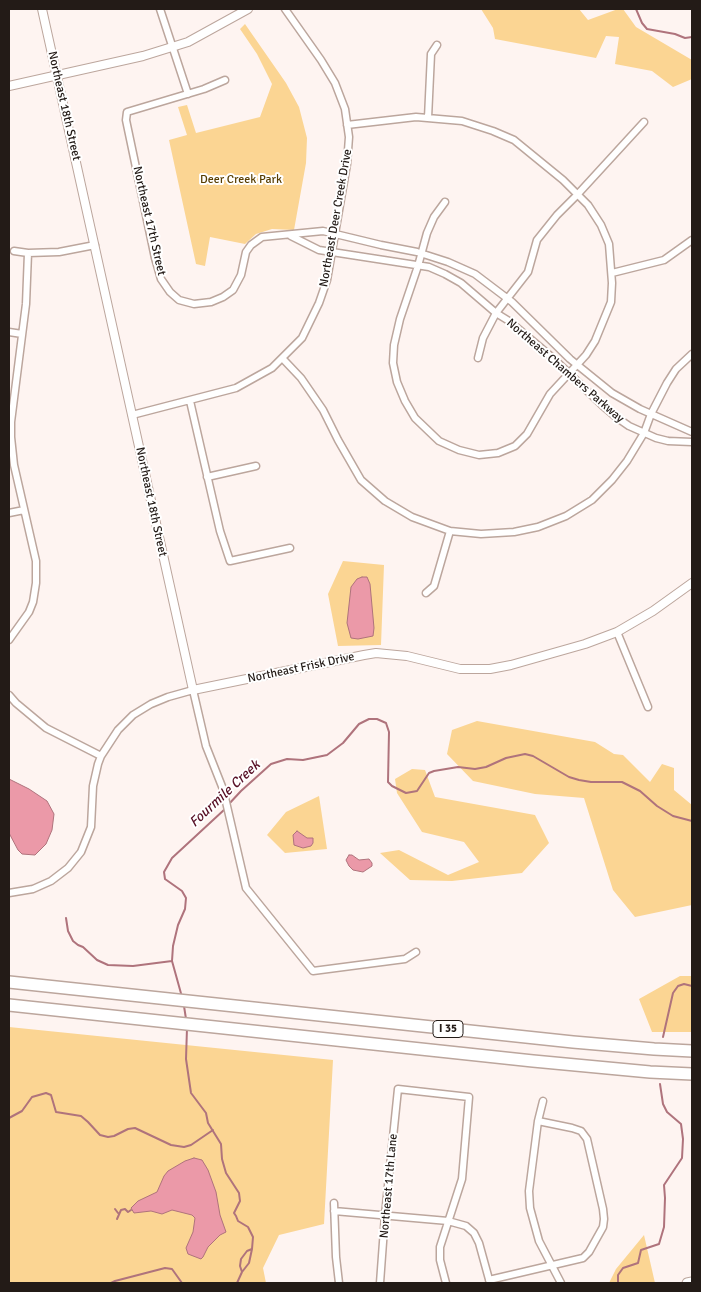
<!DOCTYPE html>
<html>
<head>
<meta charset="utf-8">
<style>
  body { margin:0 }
  #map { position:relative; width:701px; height:1292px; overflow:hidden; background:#fef4f1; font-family:Signika,sans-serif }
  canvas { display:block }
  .frame { position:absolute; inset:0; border:10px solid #231b17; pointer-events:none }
</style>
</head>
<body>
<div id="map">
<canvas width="701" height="1292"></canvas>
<div class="frame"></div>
</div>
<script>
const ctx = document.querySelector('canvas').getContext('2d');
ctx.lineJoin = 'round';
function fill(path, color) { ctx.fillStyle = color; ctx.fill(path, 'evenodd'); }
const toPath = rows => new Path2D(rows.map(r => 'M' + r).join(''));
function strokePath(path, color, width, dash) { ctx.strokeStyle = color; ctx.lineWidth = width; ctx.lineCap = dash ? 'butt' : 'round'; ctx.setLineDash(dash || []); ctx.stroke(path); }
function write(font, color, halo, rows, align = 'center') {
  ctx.font = font + ' Signika,sans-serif'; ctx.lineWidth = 4; ctx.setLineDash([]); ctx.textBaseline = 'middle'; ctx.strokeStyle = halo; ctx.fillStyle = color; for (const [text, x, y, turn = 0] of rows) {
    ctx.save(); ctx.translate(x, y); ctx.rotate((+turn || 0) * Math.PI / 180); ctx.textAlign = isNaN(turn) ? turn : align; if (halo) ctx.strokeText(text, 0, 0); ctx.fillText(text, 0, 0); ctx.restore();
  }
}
const green = toPath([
  [481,9,579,9,588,20,618,9,623,9,636,27,692,60,692,79,673,87,652,71,615,64,619,37,606,36,596,58,495,39,493,28],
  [245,24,286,83,299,107,307,138,306,163,294,230,272,229,256,234,245,244,210,237,205,266,196,264,169,140,187,135,178,107,187,105,196,133,260,117,272,84,257,54,240,29],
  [343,561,384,565,381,645,338,646,328,594],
  [477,721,595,742,614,754,623,755,650,782,662,764,674,768,674,790,692,805,692,905,635,917,613,890,584,798,535,794,473,781,447,754,452,730],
  [412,769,425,770,435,797,535,815,549,843,522,873,452,881,410,880,380,853,399,850,448,875,479,862,464,842,422,832,397,793,395,779],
  [319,796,327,849,285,853,267,835,286,812],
  [680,976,692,976,692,1032,652,1032,639,999],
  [9,1027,333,1060,324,1224,279,1235,263,1268,266,1283,9,1283],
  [644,1235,655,1283,609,1283,616,1269]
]);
const water = toPath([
  [362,577,367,577,370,584,374,628,373,636,358,639,351,638,347,623,351,587,357,579,362,577],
  [9,779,29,789,47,801,54,814,52,830,46,844,35,855,22,854,18,850,9,833,9,779],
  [297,831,307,838,313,838,313,843,311,846,303,848,294,845,293,835,297,831],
  [349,855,352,855,359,860,369,859,372,863,372,866,363,872,353,870,349,866,346,860,349,855],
  [194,1158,202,1160,208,1170,216,1192,220,1215,226,1232,220,1235,208,1247,203,1257,201,1259,188,1254,186,1248,193,1232,195,1218,192,1215,172,1210,162,1214,151,1211,134,1213,131,1208,138,1201,157,1192,164,1176,168,1171,185,1161,194,1158]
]);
const stream = toPath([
  [636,9,642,23,647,29,675,34,685,38,692,37],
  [228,805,241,791,271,764,287,759,303,760,327,755,343,743,359,724,369,719,377,719,386,723,389,732,388,782,392,786,406,793,417,791,429,773,434,771,458,767,475,769,486,767,506,758,525,754,533,756,569,777,579,780,591,782,622,782,640,791,657,806,673,816,692,821],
  [66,918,68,931,73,941,78,945,83,947,97,960,108,965,133,966,172,961],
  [182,997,172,961,173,946,178,925,185,909,186,898,182,891,165,879,164,872,172,858,225,809],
  [184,1006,186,1019],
  [187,1028,186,1059,191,1093,206,1113,208,1123,221,1144,222,1159,226,1173,239,1193,240,1201,234,1213,236,1216,238,1221,248,1227,253,1237,252,1249,247,1251,241,1259,240,1266,242,1272,237,1283],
  [663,1037,673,993,678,986,684,984,692,986],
  [9,1118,22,1111,32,1097,46,1093,51,1095,56,1112,81,1116,88,1122,100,1135,108,1137,114,1136,128,1129,135,1128,171,1145,184,1147,191,1145,213,1130],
  [115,1209,118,1213],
  [117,1219,121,1210,125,1209,128,1212,131,1210],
  [242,1272,249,1263,252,1249],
  [111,1283,115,1281,165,1268,172,1269,182,1283],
  [618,1283,618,1275,623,1268,638,1263,641,1250,659,1244,664,1227,665,1198,664,1185,682,1158,683,1139,681,1124,667,1112,663,1104,660,1084]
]);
const minor = toPath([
  [160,9,188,94],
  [225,80,204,89,127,112,126,120,155,258,161,279,170,292,179,300,194,304,211,302,223,297,233,290,241,275,246,252,251,245,262,237,323,231,381,245,417,252,448,262,475,274,512,302,570,359,612,393,640,409,692,432],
  [428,118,431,54,437,45],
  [347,125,416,117,462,121,493,131,514,140,563,180,588,205,601,225,609,244,612,283,611,302,595,341,586,355,550,394,527,434,515,446,498,453,479,455,459,450,439,441,415,418,405,401,397,382,393,363,394,345,400,319,418,266,427,233,434,217,445,202],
  [291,236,319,250,429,267,445,274,461,283,496,313,509,321,554,359,602,405,616,417,629,426,656,438,668,441,692,442],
  [14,251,28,253,59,252,95,245],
  [612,273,664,260,692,240],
  [9,332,22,334],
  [478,358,483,338,496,313,528,272,537,240,557,215,577,195,644,122],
  [283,359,301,378,323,410,338,440,361,480,385,501,412,517,450,531,481,534,514,532,538,527,566,516,592,500,612,480,627,461,644,433,651,414,667,383,676,369,692,354],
  [190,401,220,531,230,561,290,548],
  [132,415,236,388,272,368,302,338,319,303,327,280,347,164,349,137,345,109,335,83,321,60,285,9],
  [207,477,256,466],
  [9,513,24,510],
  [426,593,434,586,450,531],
  [617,632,648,707],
  [9,640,29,612,33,602,36,583,36,561,14,465,11,437,11,422,26,304,28,253],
  [9,695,16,703,46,728,101,756],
  [9,893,33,889,51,881,68,868,81,852,91,827,93,786,98,764,101,756,118,730,133,715,151,704,168,697,193,690,206,746,223,789,246,888,313,971,405,959,416,952],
  [543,1101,538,1121,529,1191,530,1208,539,1241,561,1283],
  [334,1203,336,1257,339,1283],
  [334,1211,448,1221,466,1226,474,1233,479,1243,490,1283],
  [489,1280,583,1258,589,1252,603,1227,604,1219,603,1209,587,1139,581,1131,572,1128,538,1121],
  [380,1283,385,1215,398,1089,469,1097,462,1179,440,1247,440,1260,446,1283]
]);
const tertiary = toPath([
  [42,9,193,690,364,655,376,653,407,656,460,669,490,669,511,665,585,644,617,632,653,611,692,583],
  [9,86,143,56,188,42,248,9]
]);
const secondary = toPath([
  [687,1283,692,1282]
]);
const motorway = toPath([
  [9,982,573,1042,654,1049,692,1051],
  [9,1005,533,1061,650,1072,692,1074]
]);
const shields = [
  [448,1029,30]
];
const shieldNames = [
  ["I 35",448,1029]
];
const streetNames = [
  ["Northeast 18th Street",64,106,77],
  ["Northeast Deer Creek Drive",336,218,-80],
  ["Northeast 17th Street",149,221,77],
  ["Northeast Chambers Parkway",565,371,41],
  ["Northeast 18th Street",151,502,78],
  ["Northeast Frisk Drive",301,668,-12],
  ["Northeast 17th Lane",389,1186,-85]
];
const parkNames = [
  ["Deer Creek Park",241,180]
];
const waterNames = [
  ["Fourmile Creek",225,794,-43]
];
fill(green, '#fbd593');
fill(water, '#eb99a8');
strokePath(water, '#af737c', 1);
strokePath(stream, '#af737c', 2);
strokePath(minor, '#bca69d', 9);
strokePath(tertiary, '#bca69d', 10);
strokePath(secondary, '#bca69d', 11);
strokePath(motorway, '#bca69d', 14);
strokePath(minor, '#fff', 6);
strokePath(tertiary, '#fff', 8);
strokePath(secondary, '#fff', 9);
strokePath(motorway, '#fff', 11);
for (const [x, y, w] of shields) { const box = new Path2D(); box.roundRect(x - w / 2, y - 8.5, w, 17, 4); ctx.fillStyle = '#fff'; ctx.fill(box); strokePath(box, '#231b17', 1); }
write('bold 11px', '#231b17', null, shieldNames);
write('12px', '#231b17', '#fff', streetNames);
write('12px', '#583e02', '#fff', parkNames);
write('italic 14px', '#560e24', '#fff', waterNames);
</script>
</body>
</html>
